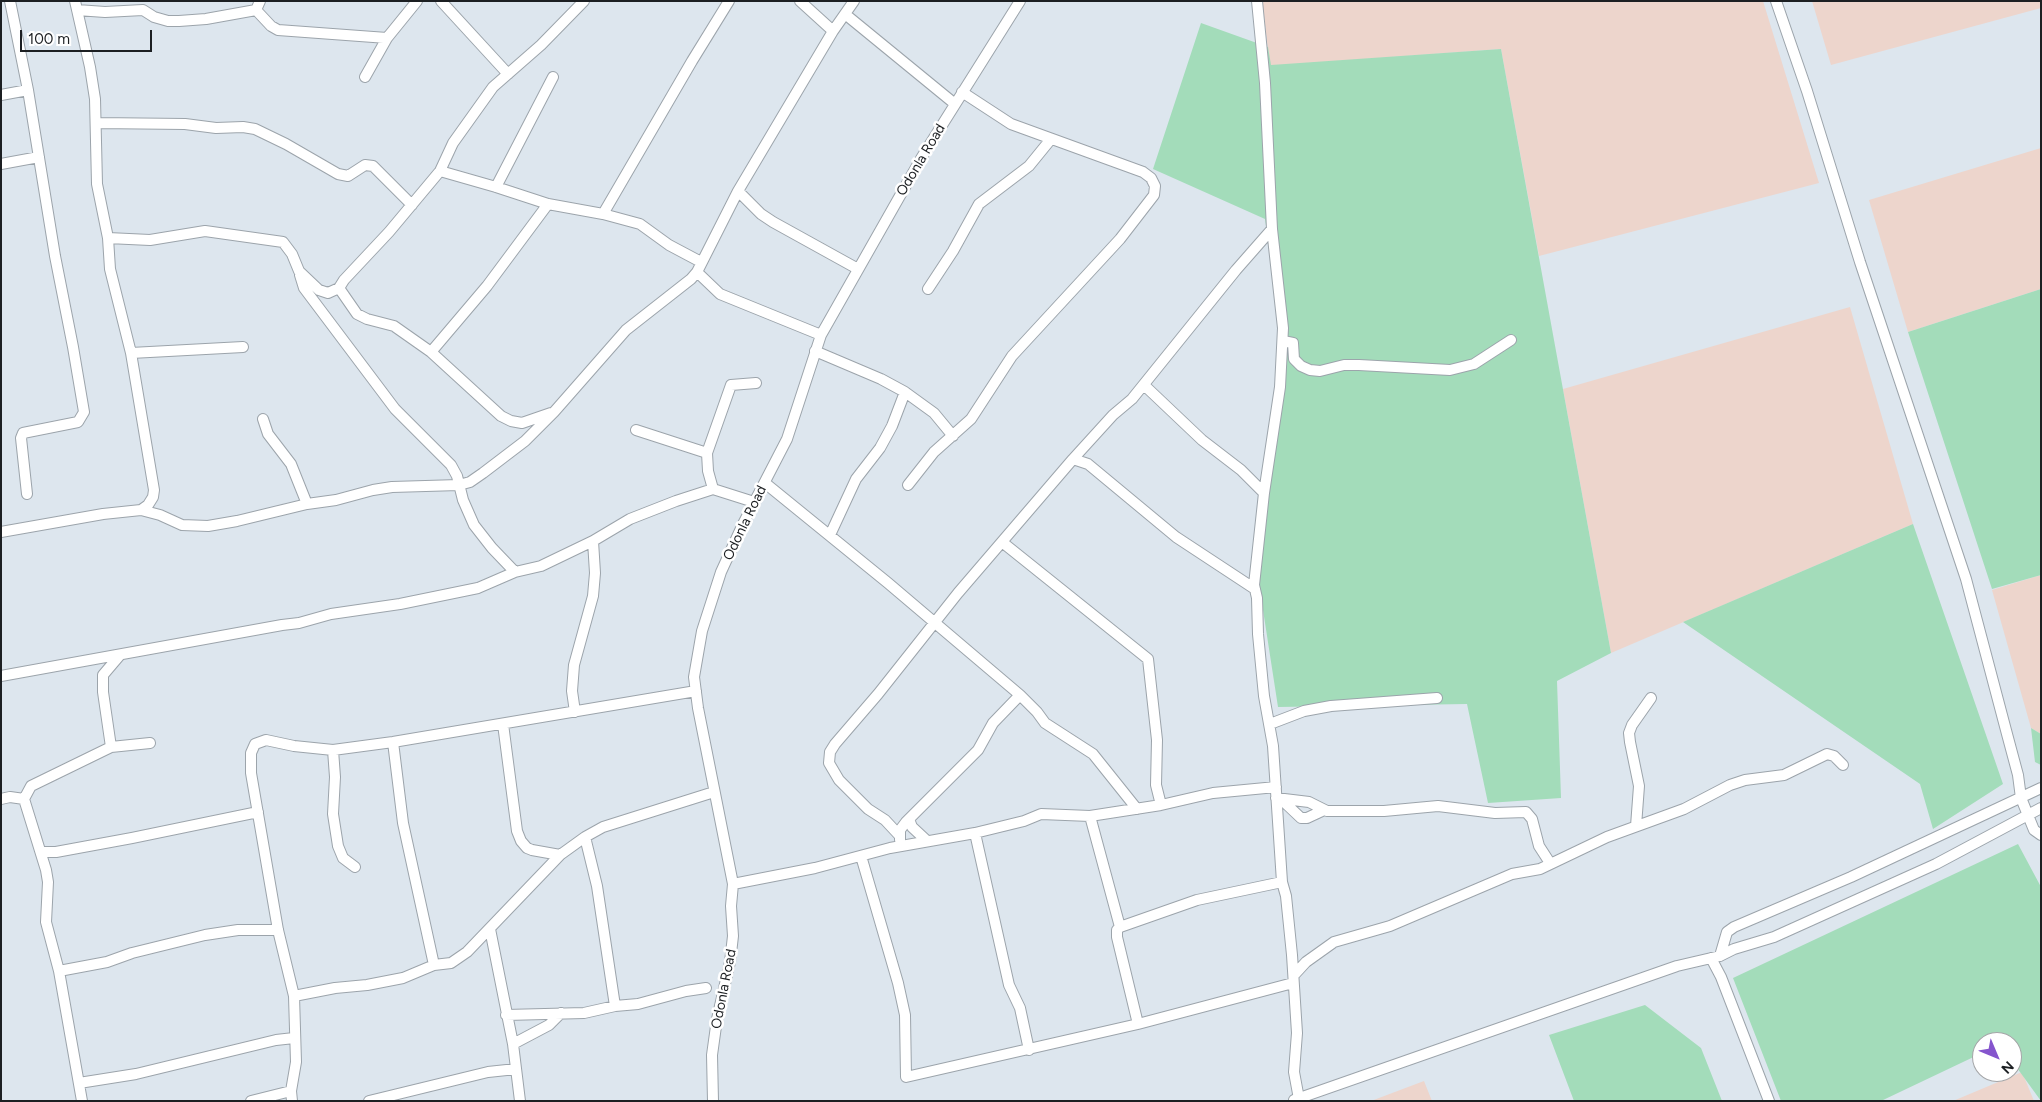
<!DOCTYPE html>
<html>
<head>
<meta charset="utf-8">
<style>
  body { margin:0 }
  #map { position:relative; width:2042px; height:1102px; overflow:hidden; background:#dde6ee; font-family:Figtree,sans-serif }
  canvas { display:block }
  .frame { position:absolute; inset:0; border:2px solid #1c1f22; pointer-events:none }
  .north { position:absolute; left:1972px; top:1032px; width:50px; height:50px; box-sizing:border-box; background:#fff; border:1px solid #a4a5a7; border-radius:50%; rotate:135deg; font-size:14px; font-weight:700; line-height:20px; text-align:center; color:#1c1f22 }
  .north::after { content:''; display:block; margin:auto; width:18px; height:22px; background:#8555cd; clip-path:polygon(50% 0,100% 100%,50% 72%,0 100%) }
  .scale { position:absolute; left:20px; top:30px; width:132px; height:22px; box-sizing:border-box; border:2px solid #1c1f22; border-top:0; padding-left:6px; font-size:15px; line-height:18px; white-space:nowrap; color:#1c1f22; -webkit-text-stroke:4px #fff; paint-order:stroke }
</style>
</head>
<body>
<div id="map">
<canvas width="2042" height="1102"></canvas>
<div class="frame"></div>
<div class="north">N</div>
<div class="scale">100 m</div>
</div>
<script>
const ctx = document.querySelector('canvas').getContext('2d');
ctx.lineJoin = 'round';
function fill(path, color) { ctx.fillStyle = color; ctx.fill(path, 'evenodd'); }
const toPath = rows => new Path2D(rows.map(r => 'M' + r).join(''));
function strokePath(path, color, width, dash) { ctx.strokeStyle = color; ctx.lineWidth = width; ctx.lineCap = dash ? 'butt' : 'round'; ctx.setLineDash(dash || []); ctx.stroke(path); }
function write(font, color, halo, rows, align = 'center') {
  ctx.font = font + ' Figtree,sans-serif'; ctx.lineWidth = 5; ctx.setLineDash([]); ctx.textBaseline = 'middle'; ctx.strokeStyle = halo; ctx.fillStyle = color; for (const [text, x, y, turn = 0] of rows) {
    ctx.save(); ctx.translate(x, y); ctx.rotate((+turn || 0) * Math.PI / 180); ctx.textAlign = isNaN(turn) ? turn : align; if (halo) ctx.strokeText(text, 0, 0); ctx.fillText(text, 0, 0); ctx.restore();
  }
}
const industrial = toPath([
  [1262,1,1763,1,1819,183,1539,256,1501,49,1270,66],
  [1812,1,2041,1,2041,8,1831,65],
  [2041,148,2041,289,1908,332,1869,200],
  [1850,307,1913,524,1611,653,1563,389],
  [2041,575,2041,734,2031,728,1992,590],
  [2022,1072,2034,1101,1953,1101],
  [1424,1081,1432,1101,1371,1101]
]);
const green = toPath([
  [1201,23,1268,47,1271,65,1501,49,1611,653,1557,681,1561,798,1488,803,1467,704,1278,707,1259,584,1269,455,1277,385,1280,321,1265,219,1153,169],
  [2041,289,2041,575,1992,589,1908,332],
  [1913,524,2003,784,1933,829,1920,784,1683,622],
  [2031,728,2041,734,2041,765,2035,762],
  [2018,844,2041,887,2041,1101,2012,1061,2012,1042,1982,1042,1982,1053,1881,1101,1781,1101,1733,978],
  [1645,1005,1701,1048,1722,1101,1574,1101,1549,1035]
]);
const minor = toPath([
  [10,1,28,90,55,256,73,347,84,412,78,422,23,433,21,438,27,494],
  [441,1,508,74],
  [800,1,833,31],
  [1257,1,1265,83,1272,229,1283,328,1280,387,1264,493,1254,585,1257,598,1258,634,1264,696,1273,746,1282,882,1286,896,1292,955,1297,1033,1294,1072,1299,1099],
  [1776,1,1807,91,1860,262,1966,579,2007,734,2018,775,2021,798,2034,830,2041,835],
  [77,10,105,12,143,10,154,17,168,21,179,21,206,19,256,10,260,1],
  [256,10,271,26,278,30,387,38],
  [845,14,955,104],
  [365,77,387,38,417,1],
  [1,95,28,90],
  [97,123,185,124,216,128,243,127,255,129,286,144,338,174,348,176,365,165,373,166,412,205],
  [1,164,39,157],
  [440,171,496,187,548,204,603,214,640,224,669,245,701,262],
  [496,187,553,77],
  [738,191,761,214,773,222,858,269],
  [603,214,692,61,729,1],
  [108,238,150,240,205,231,283,242,292,254,299,271,319,290,328,293,339,288,344,280,389,232,440,171,453,143,493,87,541,45,584,1],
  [697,272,720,294,821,335],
  [300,275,304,288,395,409,451,465,457,476,463,500,474,525,492,548,515,572],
  [339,288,357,314,367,319,394,326,431,352,501,416,511,421,522,423,551,413],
  [928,289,953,251,979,204,1029,166,1051,139],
  [1283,341,1293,343,1294,359,1301,366,1310,370,1320,371,1344,365,1359,365,1450,370,1474,364,1511,340],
  [815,351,881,379,905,392,934,413,953,436],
  [431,352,487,286,548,204],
  [131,353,243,347],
  [1144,385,1202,440,1241,470,1264,493],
  [263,419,268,434,291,464,307,504],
  [636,430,707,453,708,471,713,489],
  [707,453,731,385,756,383],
  [1073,459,1088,464,1176,537,1255,589],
  [765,483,888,583,1020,695,1037,712,1045,723,1093,754,1137,809],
  [908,485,934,452,971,419,1012,356,1120,239,1154,195,1155,186,1151,178,1143,172,1011,124,962,92],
  [141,510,160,515,182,525,208,526,237,521,307,504,336,500,373,490,392,487,459,485,470,482,483,473,525,441,554,412,626,330,691,279,697,272,738,191,833,31,854,1],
  [1,532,103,514,141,510,148,505,153,497,154,490,131,353,110,269,108,238,97,184,95,99,90,67,75,1],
  [830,535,856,479,880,448,892,426,905,392],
  [1002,542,1148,659,1157,740,1156,785,1161,805],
  [1,676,282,625,299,623,331,614,400,604,478,588,515,572,541,566,593,541,630,519,676,501,713,489,754,502],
  [575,712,572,691,574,665,593,596,595,573,593,541],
  [503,724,517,831,521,841,527,848,532,850,560,855],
  [1270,724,1304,711,1331,706,1437,698],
  [393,742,403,823,434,965],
  [111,747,103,692,103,675,120,655],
  [333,750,335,777,333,814,338,846,343,858,355,867],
  [1276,798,1309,802,1327,811,1384,811,1438,806,1495,813,1526,812,1532,819,1539,846,1550,863],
  [1,799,10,797,24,799],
  [1281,799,1301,818,1307,818,1322,811],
  [1090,816,1120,927],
  [909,819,912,827,927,841],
  [1636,826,1639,786,1630,742,1629,733,1632,725,1651,698],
  [975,833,1009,985,1020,1008,1029,1050],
  [899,835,885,820,868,809,839,780,829,763,830,752,835,744,878,694,958,593,1073,459,1113,415,1132,399,1236,270,1272,229],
  [585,837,597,886,615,1006],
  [900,840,900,830,906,822,978,750,993,723,1020,695],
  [41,852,56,852,132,838,258,812],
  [861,856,898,983,905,1015,906,1077,1138,1024,1293,983],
  [733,884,815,868,890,848,975,833,1024,821,1041,814,1090,816,1161,805,1213,793,1276,787],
  [490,929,513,1044,520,1101],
  [1720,956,1727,932,1734,927,1851,877,2041,788],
  [1711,958,1721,977,1769,1101],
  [59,971,107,962,132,953,205,935,238,930,278,930],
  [1294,975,1306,962,1334,942,1390,926,1512,874,1540,869,1607,837,1684,809,1730,785,1745,780,1784,775,1827,754,1834,756,1843,765],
  [294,996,335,988,367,985,403,978,434,965,451,963,467,952,560,855,585,837,603,827,714,792],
  [506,1015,584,1013,615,1006,638,1004,686,991,706,988],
  [1138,1024,1117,937,1117,930,1120,927,1197,900,1282,882],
  [513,1044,549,1025,561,1013],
  [79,1083,136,1074,276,1040,294,1038],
  [1294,1100,1677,966,1720,956,1734,949,1774,937,1936,864,2041,808],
  [82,1101,59,971,46,922,48,882,46,870,24,799,31,786,111,747,150,743],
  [251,1101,291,1091],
  [292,1101,291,1091,296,1062,294,996,278,930,251,773,251,753,255,744,266,740,294,746,333,750,393,742,696,691],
  [369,1101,488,1072,516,1069],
  [713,1101,712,1055,717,1019,730,962,733,936,731,906,733,884,698,708,694,677,702,631,721,572,743,524,787,439,821,335,922,157,1020,1]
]);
const streetNames = [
  ["Odonla Road",921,160,-59],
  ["Odonla Road",745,523,-64],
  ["Odonla Road",724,989,-79]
];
fill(industrial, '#edd5cc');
fill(green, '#a3dcba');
strokePath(minor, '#9ca4ab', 12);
strokePath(minor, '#fff', 10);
write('14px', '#1c1f22', '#fff', streetNames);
</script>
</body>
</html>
